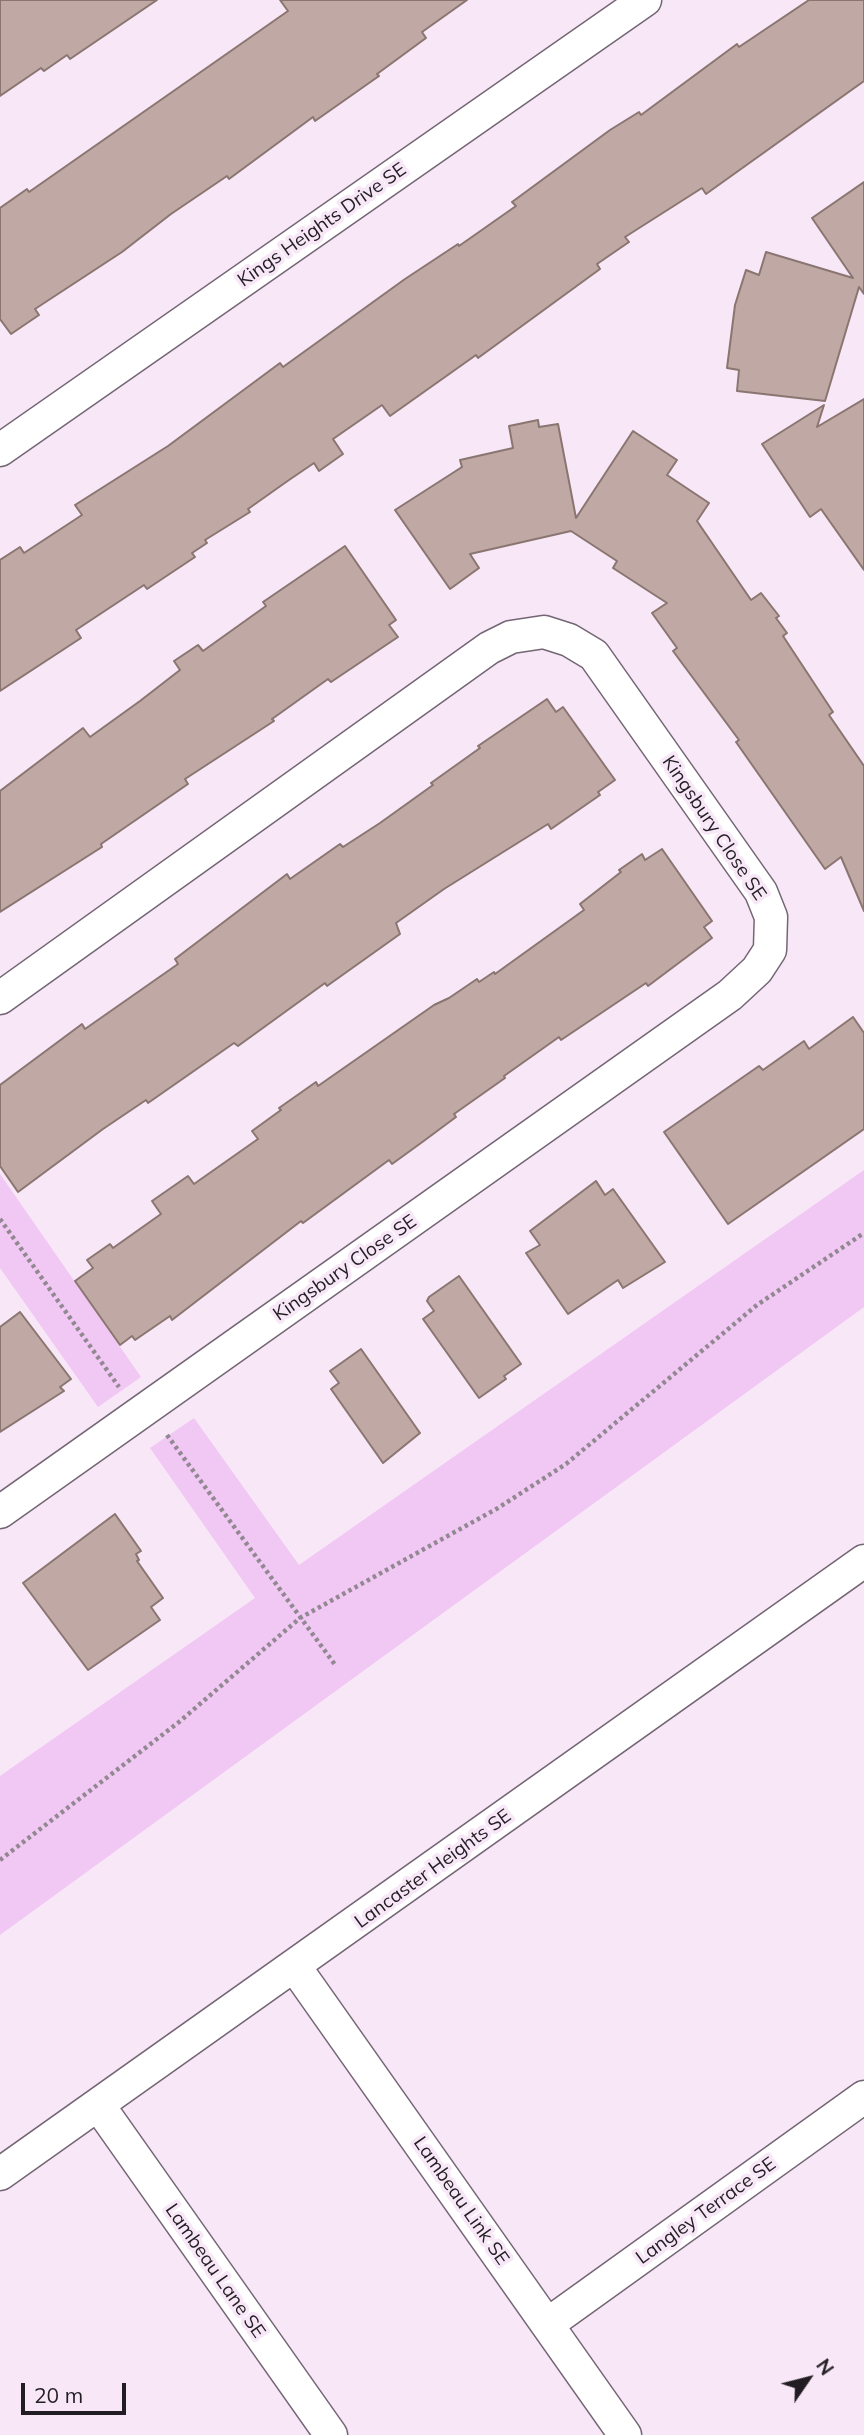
<!DOCTYPE html>
<html>
<head>
<meta charset="utf-8">
<style>
  body { margin:0 }
  #map { position:relative; width:864px; height:2435px; overflow:hidden; background:#f7e7f7; font-family:Mulish,sans-serif }
  canvas { display:block }
  .north { position:absolute; left:773px; top:2344px; width:70px; height:70px; -webkit-text-stroke:5px #f7e7f7; paint-order:stroke; rotate:55deg; font-size:19px; font-weight:700; line-height:28px; text-align:center; color:#221d22 }
  .north::after { content:''; display:block; margin:auto; width:24px; height:32px; background:#221d22; clip-path:polygon(50% 0,100% 100%,50% 72%,0 100%) }
  .scale { position:absolute; left:21px; top:2383px; width:105px; height:32px; box-sizing:border-box; border:4px solid #221d22; border-top:0; padding-left:9px; font-size:21px; line-height:24px; white-space:nowrap; color:#221d22; -webkit-text-stroke:5px #f7e7f7; paint-order:stroke }
</style>
</head>
<body>
<div id="map">
<canvas width="864" height="2435"></canvas>
<div class="north">N</div>
<div class="scale">20 m</div>
</div>
<script>
const ctx = document.querySelector('canvas').getContext('2d');
ctx.lineJoin = 'round';
function fill(path, color) { ctx.fillStyle = color; ctx.fill(path, 'evenodd'); }
const toPath = rows => new Path2D(rows.map(r => 'M' + r).join(''));
function strokePath(path, color, width, dash) { ctx.strokeStyle = color; ctx.lineWidth = width; ctx.lineCap = dash ? 'butt' : 'round'; ctx.setLineDash(dash || []); ctx.stroke(path); }
function write(font, color, halo, rows, align = 'center') {
  ctx.font = font + ' Mulish,sans-serif'; ctx.lineWidth = 7; ctx.setLineDash([]); ctx.textBaseline = 'middle'; ctx.strokeStyle = halo; ctx.fillStyle = color; for (const [text, x, y, turn = 0] of rows) {
    ctx.save(); ctx.translate(x, y); ctx.rotate((+turn || 0) * Math.PI / 180); ctx.textAlign = isNaN(turn) ? turn : align; if (halo) ctx.strokeText(text, 0, 0); ctx.fillText(text, 0, 0); ctx.restore();
  }
}
const green = toPath([
  [864,1170,864,1307,0,1935,0,1776,255,1598,150,1448,194,1418,299,1565],
  [0,1174,141,1377,98,1407,0,1268]
]);
const building = toPath([
  [0,0,157,0,70,59,67,55,44,71,41,68,0,96,0,0],
  [280,0,467,0,422,32,426,38,377,74,379,76,315,121,313,117,229,179,227,176,171,214,122,252,35,309,39,315,11,334,0,319,0,208,27,189,29,192,288,11,280,0],
  [809,0,864,0,864,81,706,194,702,188,625,237,629,242,597,264,600,269,478,358,476,355,390,416,382,405,333,439,343,454,319,471,314,463,289,480,248,509,250,512,205,540,207,543,192,553,195,557,147,589,144,585,76,630,81,638,0,691,0,560,20,547,24,553,82,515,75,505,168,446,280,363,283,367,405,279,458,244,459,246,516,206,512,202,610,130,639,112,641,115,737,44,739,47,809,0],
  [864,182,864,294,859,287,825,401,737,391,739,370,727,368,735,305,746,270,759,275,766,252,853,278,812,218,864,182],
  [864,399,864,570,821,509,810,517,762,444,824,405,817,427,864,399],
  [538,420,539,427,558,424,576,518,633,431,677,460,667,475,709,503,697,521,751,600,761,593,779,616,776,618,787,633,783,636,833,712,829,715,864,766,864,911,841,857,825,869,736,742,739,740,673,651,677,648,652,613,667,603,613,568,617,561,571,531,470,554,479,568,450,589,395,510,462,467,460,460,513,448,509,426,538,420],
  [345,546,396,620,389,625,398,637,331,682,328,679,272,719,274,721,185,779,188,784,101,844,102,847,0,912,0,791,83,728,90,737,140,701,180,670,174,661,198,645,203,651,266,606,263,602,345,546],
  [547,699,556,712,563,707,615,780,598,792,600,795,551,829,548,824,444,889,396,923,400,934,327,986,325,983,238,1046,234,1043,148,1103,146,1100,103,1129,18,1192,0,1166,0,1085,82,1024,85,1029,178,964,175,959,287,874,290,879,340,844,343,847,380,823,433,785,431,783,480,748,478,746,547,699],
  [662,849,712,921,704,927,712,938,648,986,646,983,561,1040,559,1037,504,1076,505,1078,454,1114,456,1117,421,1143,392,1164,389,1160,303,1223,301,1221,172,1320,170,1316,135,1340,132,1336,120,1345,75,1281,93,1268,87,1260,110,1244,113,1248,161,1214,152,1201,188,1176,194,1184,258,1139,252,1131,281,1110,279,1108,316,1082,318,1086,434,1005,449,998,477,979,479,982,494,972,495,974,584,910,580,904,621,872,619,870,642,854,645,860,662,849],
  [853,1017,864,1033,864,1129,728,1224,664,1132,759,1066,763,1070,804,1041,809,1049,853,1017],
  [596,1181,605,1195,613,1189,665,1262,623,1288,618,1280,568,1314,526,1253,540,1245,530,1231,596,1181],
  [459,1276,521,1364,504,1376,506,1379,479,1398,423,1319,434,1311,427,1301,429,1297,459,1276],
  [20,1312,71,1379,60,1387,64,1391,0,1432,0,1327,20,1312],
  [361,1349,420,1433,383,1463,331,1389,339,1383,330,1371,361,1349],
  [115,1514,141,1551,136,1554,139,1560,137,1561,163,1598,151,1607,160,1620,88,1670,23,1583,115,1514]
]);
const path = toPath([
  [0,1219,119,1387],
  [167,1435,336,1666],
  [0,1860,179,1722,300,1618,498,1508,566,1464,757,1305,864,1233]
]);
const street = toPath([
  [0,450,645,0],
  [0,998,489,648,511,637,544,632,569,640,594,655,761,892,771,917,770,950,757,970,730,995,0,1512],
  [295,1967,625,2435],
  [99,2106,331,2435],
  [0,2174,864,1561],
  [548,2324,864,2097]
]);
const streetNames = [
  ["Kings Heights Drive SE",322,225,-35],
  ["Kingsbury Close SE",714,828,56],
  ["Kingsbury Close SE",345,1268,-35],
  ["Lancaster Heights SE",433,1869,-36],
  ["Lambeau Link SE",461,2201,55],
  ["Langley Terrace SE",706,2211,-36],
  ["Lambeau Lane SE",215,2271,55]
];
fill(green, '#f1c7f3');
fill(building, '#c0a9a5');
strokePath(building, '#8a7571', 2);
strokePath(street, '#746674', 35);
strokePath(path, '#928892', 4.5, [3.5, 3.5]);
strokePath(street, '#fff', 32);
write('19px', '#221d22', '#f7e7f7', streetNames);
</script>
</body>
</html>
